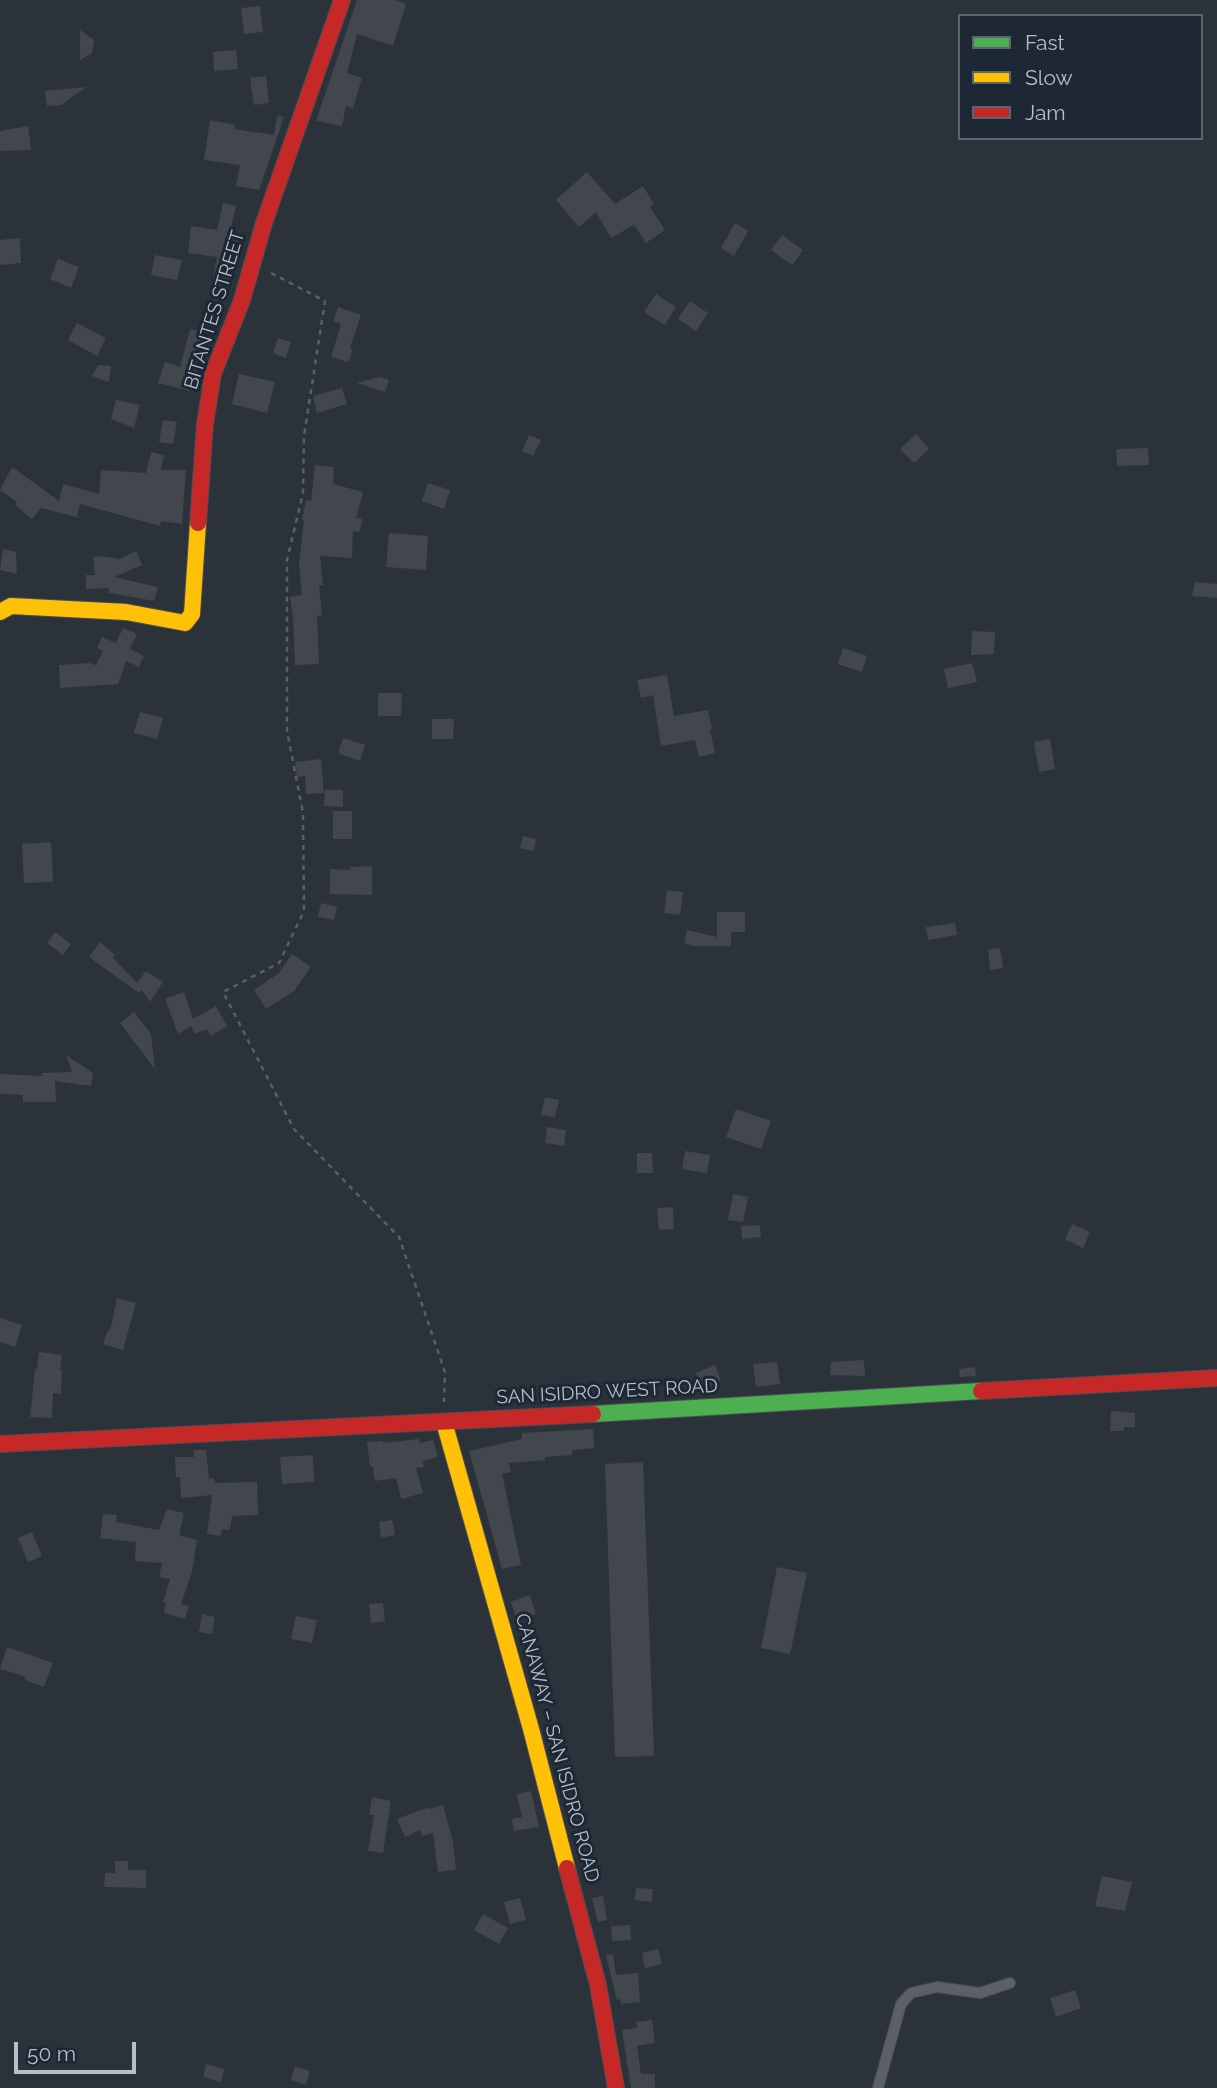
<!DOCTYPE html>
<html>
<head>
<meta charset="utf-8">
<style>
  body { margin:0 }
  #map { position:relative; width:1217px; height:2088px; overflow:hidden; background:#2b323a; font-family:Raleway,sans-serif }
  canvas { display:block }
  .legend { position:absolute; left:958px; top:14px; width:245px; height:126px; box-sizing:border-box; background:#1e2835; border:2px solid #5b6471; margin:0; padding:9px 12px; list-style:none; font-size:21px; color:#b6beca }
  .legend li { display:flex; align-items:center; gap:14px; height:35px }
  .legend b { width:35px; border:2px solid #5b6471 }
  .scale { position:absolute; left:14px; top:2042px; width:122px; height:32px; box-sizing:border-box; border:4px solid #b6beca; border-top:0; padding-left:9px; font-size:21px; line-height:24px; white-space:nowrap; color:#b6beca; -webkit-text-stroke:5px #1e2835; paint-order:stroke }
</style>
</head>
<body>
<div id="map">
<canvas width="1217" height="2088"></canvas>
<ul class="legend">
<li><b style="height:9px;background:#4caf50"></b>Fast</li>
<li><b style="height:9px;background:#ffc107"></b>Slow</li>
<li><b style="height:9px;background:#c62828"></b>Jam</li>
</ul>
<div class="scale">50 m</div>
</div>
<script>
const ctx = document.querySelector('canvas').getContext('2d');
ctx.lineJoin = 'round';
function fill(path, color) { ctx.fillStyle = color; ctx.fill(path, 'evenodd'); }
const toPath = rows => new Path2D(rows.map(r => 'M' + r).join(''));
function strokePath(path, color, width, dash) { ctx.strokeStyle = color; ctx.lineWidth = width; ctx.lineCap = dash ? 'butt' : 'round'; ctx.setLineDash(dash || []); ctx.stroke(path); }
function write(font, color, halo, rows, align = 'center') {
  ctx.font = font + ' Raleway,sans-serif'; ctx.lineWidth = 6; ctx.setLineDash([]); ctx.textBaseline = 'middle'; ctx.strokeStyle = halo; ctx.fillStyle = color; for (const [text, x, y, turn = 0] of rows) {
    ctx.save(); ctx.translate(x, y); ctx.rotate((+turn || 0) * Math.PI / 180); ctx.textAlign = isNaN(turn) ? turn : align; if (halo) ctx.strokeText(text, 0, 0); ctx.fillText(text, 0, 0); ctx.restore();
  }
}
const building = toPath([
  [357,0,395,0,406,4,393,46,357,34,347,73,362,78,353,108,346,106,342,126,316,121],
  [260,6,263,32,244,34,241,8],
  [80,30,94,40,92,53,80,60],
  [236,50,238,69,214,71,213,52],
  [266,76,269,103,254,105,250,78],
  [86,87,61,105,47,106,45,91],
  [277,116,284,117,259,190,236,186,240,165,204,160,210,120,235,125,234,129,274,135],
  [28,126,31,150,0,151,0,131],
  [587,172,615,204,643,186,654,204,650,207,665,230,646,243,634,225,611,238,596,212,579,227,556,200],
  [223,203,236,206,229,236,243,239,235,268,232,268,227,287,212,284,217,257,188,253,191,226,217,230],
  [735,223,748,231,734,256,721,248],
  [782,235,803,250,792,265,771,250],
  [20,238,21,263,0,265,0,240],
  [155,255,182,260,177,280,151,275],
  [58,259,79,267,71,288,50,279],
  [656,294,676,307,665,325,644,312],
  [690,301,708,313,696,331,678,319],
  [338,307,361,315,350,348,353,349,348,362,331,357,341,324,333,321],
  [77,323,106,338,97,356,68,340],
  [190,329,203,332,196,362,200,363,196,382,194,382,191,391,158,383,165,362,180,367],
  [278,338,291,342,286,358,273,353],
  [98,365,111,366,109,382,92,376],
  [239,374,275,382,267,413,232,404],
  [379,377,389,380,385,392,357,383],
  [342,388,347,404,317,413,313,396],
  [116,400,140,405,134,428,111,419],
  [163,420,177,422,173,444,159,442],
  [916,434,929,449,914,463,900,449],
  [529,435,541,440,533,456,522,451],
  [1148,448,1149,465,1117,466,1116,449],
  [151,452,164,455,161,470,186,470,182,524,161,521,160,526,80,504,77,516,80,518,41,508,32,519,15,505,17,502,0,490,12,467,59,501,63,484,99,494,101,470,146,473],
  [315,465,334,467,333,484,363,492,356,518,362,519,360,532,353,531,352,558,320,556,323,585,319,585,322,615,317,616,319,664,295,665,293,618,290,597,302,595,299,563,304,520,302,520,306,500,311,501],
  [428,483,450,490,444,509,422,501],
  [389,533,428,536,426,570,386,567],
  [3,549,16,552,17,574,0,570],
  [136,551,142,565,114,577,158,587,154,601,109,593,109,588,86,589,86,575,95,575,93,557,102,556,119,559],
  [1195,582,1217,584,1217,598,1192,596],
  [123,628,137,634,130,649,144,656,139,667,126,661,118,684,60,688,59,665,89,663,96,665,103,651,97,648,102,637,116,643],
  [972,631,995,632,994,654,971,655],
  [843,648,867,656,862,672,838,664],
  [972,663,977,682,948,688,944,669],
  [667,675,674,716,708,710,712,729,710,730,715,753,699,757,695,740,661,746,653,695,641,698,637,680],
  [378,693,402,693,401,716,378,716],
  [140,712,163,718,157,739,134,733],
  [432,719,454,719,453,739,432,739],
  [343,738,365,745,360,761,338,753],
  [1050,739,1055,769,1039,772,1034,742],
  [321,759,324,793,306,794,305,776,297,777,295,762],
  [325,790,343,790,343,807,324,806],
  [333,811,352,811,352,839,333,839],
  [523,836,536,839,534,851,520,848],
  [51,842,53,882,24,883,22,844],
  [372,866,372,895,330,894,330,869,350,870,350,867],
  [667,890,683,892,680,915,664,913],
  [321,903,337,907,334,920,318,917],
  [717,912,745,912,745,932,731,932,731,946,694,946,684,943,687,930,717,937],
  [955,923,957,935,928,940,926,927],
  [55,932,71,944,63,955,47,943],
  [100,942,115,955,113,958,139,985,137,983,146,971,163,982,150,1002,142,990,139,993,89,957],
  [1000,948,1003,968,990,970,988,949],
  [292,954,311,967,294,991,266,1009,254,990,279,973],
  [184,992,193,1019,216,1006,227,1026,211,1036,207,1029,194,1034,191,1026,178,1034,165,999],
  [134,1012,151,1034,155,1069,120,1023],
  [66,1055,93,1073,91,1086,55,1081,56,1102,23,1102,23,1095,0,1094,0,1074,42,1076,42,1073,72,1072],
  [545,1097,559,1100,555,1117,541,1115],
  [736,1109,771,1121,761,1149,726,1137],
  [547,1127,566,1130,564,1146,545,1143],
  [685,1151,710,1155,707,1173,682,1169],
  [637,1153,652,1153,653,1173,637,1173],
  [733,1194,748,1197,743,1222,728,1220],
  [673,1207,674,1229,659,1230,657,1208],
  [1072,1224,1090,1232,1083,1248,1065,1239],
  [760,1225,761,1237,742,1239,741,1226],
  [117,1298,136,1303,123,1350,103,1344,108,1330,110,1331],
  [0,1318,22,1325,15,1347,0,1342],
  [39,1352,62,1355,60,1370,62,1370,61,1394,53,1393,52,1418,30,1417,35,1369,37,1369],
  [864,1360,865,1376,830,1375,831,1362],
  [777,1362,780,1384,756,1387,753,1364],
  [715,1365,721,1381,702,1389,696,1373],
  [975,1367,976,1376,960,1377,959,1369],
  [1111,1411,1135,1413,1135,1427,1124,1427,1124,1431,1110,1431],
  [593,1429,594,1448,572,1450,572,1455,545,1457,545,1460,509,1463,511,1472,502,1474,521,1565,502,1569,469,1451,522,1439,522,1433],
  [419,1439,420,1443,433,1440,438,1457,423,1461,424,1467,416,1468,423,1493,401,1499,396,1478,375,1481,373,1467,370,1467,367,1442,383,1441,383,1443],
  [194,1450,206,1450,209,1479,214,1478,215,1483,257,1482,258,1515,232,1516,230,1530,222,1529,221,1536,207,1534,212,1495,181,1498,180,1477,176,1477,175,1457,194,1457],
  [313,1455,314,1482,282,1484,280,1457],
  [643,1462,654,1756,615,1757,605,1464],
  [167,1509,184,1513,179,1535,197,1540,192,1572,181,1604,189,1606,185,1619,164,1613,166,1603,163,1602,170,1579,159,1577,162,1563,135,1561,136,1542,100,1538,103,1514,117,1515,116,1522,159,1530],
  [392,1520,395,1535,381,1538,379,1522],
  [32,1532,42,1556,28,1562,18,1538],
  [777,1567,807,1573,790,1654,761,1648],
  [530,1595,536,1614,517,1620,511,1602],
  [383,1603,385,1621,371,1623,369,1604],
  [202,1614,215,1617,212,1634,199,1632],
  [296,1616,317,1620,312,1643,291,1639],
  [7,1647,53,1663,44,1687,25,1680,26,1677,0,1669],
  [531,1791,539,1827,514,1831,512,1819,522,1817,517,1794],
  [372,1797,391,1801,383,1853,368,1851,374,1815,369,1815],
  [443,1805,453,1842,456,1870,438,1872,433,1833,422,1836,420,1830,405,1837,397,1819,429,1807,430,1809],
  [115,1861,128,1861,128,1870,146,1870,146,1888,104,1887,105,1873,115,1873],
  [1102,1876,1132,1882,1125,1911,1095,1906],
  [636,1888,653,1889,652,1902,635,1900],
  [603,1896,607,1920,598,1922,592,1898],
  [520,1898,526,1920,510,1924,504,1902],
  [483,1914,508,1928,499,1944,474,1930],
  [630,1925,631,1940,612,1941,611,1926],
  [658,1949,662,1964,645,1968,642,1953],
  [613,1954,616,1975,638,1973,640,2002,621,2004,620,1999,617,2000,606,1955],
  [1075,1990,1081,2008,1056,2017,1050,1998],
  [652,2020,655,2043,637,2046,641,2074,655,2074,655,2088,631,2088,622,2030,637,2028,636,2022],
  [206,2064,224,2069,221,2082,203,2077],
  [295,2066,310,2071,306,2085,291,2080]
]);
const path = toPath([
  [271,273,325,301,304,436,303,493,287,560,287,731,303,813,304,911,279,963,223,992,294,1129,399,1237,445,1372,444,1402]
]);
const lane = toPath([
  [878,2088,901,2004,911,1993,937,1987,980,1993,1010,1983]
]);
const fast = toPath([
  [593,1414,981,1391]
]);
const slow = toPath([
  [0,612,11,606,126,612,185,623,192,614,198,523],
  [444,1422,531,1729,567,1868]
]);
const jam = toPath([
  [198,523,205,424,213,374,242,300,264,223,342,0],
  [981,1391,1217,1378],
  [0,1444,593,1414],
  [567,1868,598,1985,616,2088]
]);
const streetNames = [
  ["BITANTES STREET",215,310,-73],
  ["SAN ISIDRO WEST ROAD",607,1392,-3],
  ["CANAWAY – SAN ISIDRO ROAD",557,1748,75]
];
fill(building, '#42474e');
strokePath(lane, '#494e54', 12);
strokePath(fast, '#494e54', 18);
strokePath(slow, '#494e54', 18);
strokePath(jam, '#494e54', 18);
strokePath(path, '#595f64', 2.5, [5, 5]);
strokePath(lane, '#5b6068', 10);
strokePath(fast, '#4caf50', 16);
strokePath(slow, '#ffc107', 16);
strokePath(jam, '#c62828', 16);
write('19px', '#b6beca', '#1e2835', streetNames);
</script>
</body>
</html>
